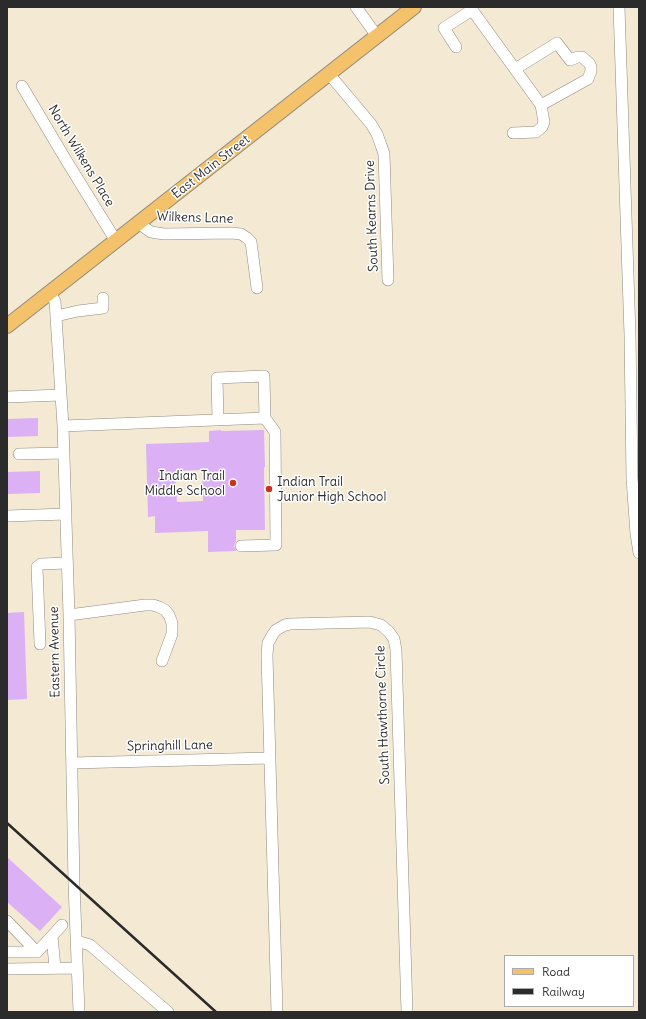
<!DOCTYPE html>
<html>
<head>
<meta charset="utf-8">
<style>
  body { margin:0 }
  #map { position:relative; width:646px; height:1019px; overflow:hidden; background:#f4e9d3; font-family:Delius,sans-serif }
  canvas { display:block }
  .frame { position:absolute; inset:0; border:8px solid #2b2b2b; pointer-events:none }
  .legend { position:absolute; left:504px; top:955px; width:130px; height:52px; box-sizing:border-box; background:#fff; border:1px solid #aaa; margin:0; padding:5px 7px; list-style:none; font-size:12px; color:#2b2b2b }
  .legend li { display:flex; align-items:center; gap:8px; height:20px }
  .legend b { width:20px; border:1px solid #aaa }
</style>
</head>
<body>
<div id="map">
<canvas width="646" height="1019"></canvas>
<div class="frame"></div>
<ul class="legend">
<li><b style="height:5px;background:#f3c26a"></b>Road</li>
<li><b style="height:5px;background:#2b2b2b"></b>Railway</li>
</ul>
</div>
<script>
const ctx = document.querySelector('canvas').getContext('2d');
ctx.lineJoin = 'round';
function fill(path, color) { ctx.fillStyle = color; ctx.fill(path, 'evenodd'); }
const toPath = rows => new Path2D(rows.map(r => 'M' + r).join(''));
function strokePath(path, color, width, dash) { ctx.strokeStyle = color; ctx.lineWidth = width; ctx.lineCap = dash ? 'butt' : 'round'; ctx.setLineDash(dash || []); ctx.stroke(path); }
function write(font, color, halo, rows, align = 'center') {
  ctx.font = font + ' Delius,sans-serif'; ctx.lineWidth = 3; ctx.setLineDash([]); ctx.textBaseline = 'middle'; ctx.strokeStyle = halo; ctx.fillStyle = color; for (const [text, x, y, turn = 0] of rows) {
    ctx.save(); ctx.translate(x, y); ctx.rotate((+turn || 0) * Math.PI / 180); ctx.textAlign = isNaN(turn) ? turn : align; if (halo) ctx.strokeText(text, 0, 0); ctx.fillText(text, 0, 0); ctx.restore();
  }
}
const building = toPath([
  [38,418,38,436,7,437,7,419],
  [221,430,221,431,264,430,265,467,264,467,265,530,236,530,236,541,234,546,236,551,208,552,208,531,155,533,155,516,148,517,146,444,209,442,209,431],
  [202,470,203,501,177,502,175,471],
  [40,471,40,493,7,494,7,472],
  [24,612,27,699,7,700,7,613],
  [7,857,62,907,40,931,7,902]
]);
const minor = toPath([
  [356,7,377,36],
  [470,7,541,105,544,122,542,127,536,132,513,133],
  [619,7,630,335,632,478,636,534,639,553],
  [456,47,444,28,472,10],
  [515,69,557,43,570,60,578,57,582,57,589,63,591,67,591,71,588,79,541,105],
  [329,74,371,124,377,134,381,145,384,154,388,280],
  [22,86,66,160,116,241],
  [138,223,151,232,164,234,232,233,241,234,247,238,251,242,257,288],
  [49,293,55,301,63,426,69,615,74,884,79,1012],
  [56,316,78,311,103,308,103,298],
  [7,397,61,395],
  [218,419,217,378,264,376,265,418],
  [63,426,265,418,275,432,276,545,241,546],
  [19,454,64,453],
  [7,516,66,514],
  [69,615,145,605,153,605,159,607,165,610,169,615,172,623,172,634,162,661],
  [40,644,37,567,41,564,67,563],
  [72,763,269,758],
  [7,921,37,952,52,936,62,925],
  [52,936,55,968],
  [77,941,90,945,168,1012],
  [7,952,37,952],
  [7,969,77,968],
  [277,1012,267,655,268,643,273,634,276,630,285,625,290,624,370,622,381,625,389,632,394,639,396,650,407,1012]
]);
const major = toPath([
  [7,326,414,7]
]);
const rail = toPath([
  [7,823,216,1012]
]);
const markers = [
  [233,483,4,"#c8321e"],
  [269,489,4,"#c8321e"]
];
const streetNames = [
  ["North Wilkens Place",81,156,59],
  ["East Main Street",211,167,-38],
  ["South Kearns Drive",372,216,-92],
  ["Wilkens Lane",195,218,2],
  ["Eastern Avenue",55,652,-91],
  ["South Hawthorne Circle",383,715,-92],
  ["Springhill Lane",170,746,-1]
];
const poiNames = [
  ["Indian Trail",225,476],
  ["Middle School",225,491],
  ["Indian Trail",277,482,"left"],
  ["Junior High School",277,497,"left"]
];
fill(building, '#dbb0f5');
strokePath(minor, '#908a7f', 12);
strokePath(major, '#908a7f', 16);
strokePath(minor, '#fff', 11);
strokePath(major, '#f3c26a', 14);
strokePath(rail, '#2b2b2b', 2.5);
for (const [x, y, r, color] of markers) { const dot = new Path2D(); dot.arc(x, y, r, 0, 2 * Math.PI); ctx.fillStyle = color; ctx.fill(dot); strokePath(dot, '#fff', 1.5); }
write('13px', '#2b2b2b', '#fff', streetNames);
write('13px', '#2b2b2b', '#fff', poiNames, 'right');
</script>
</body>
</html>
